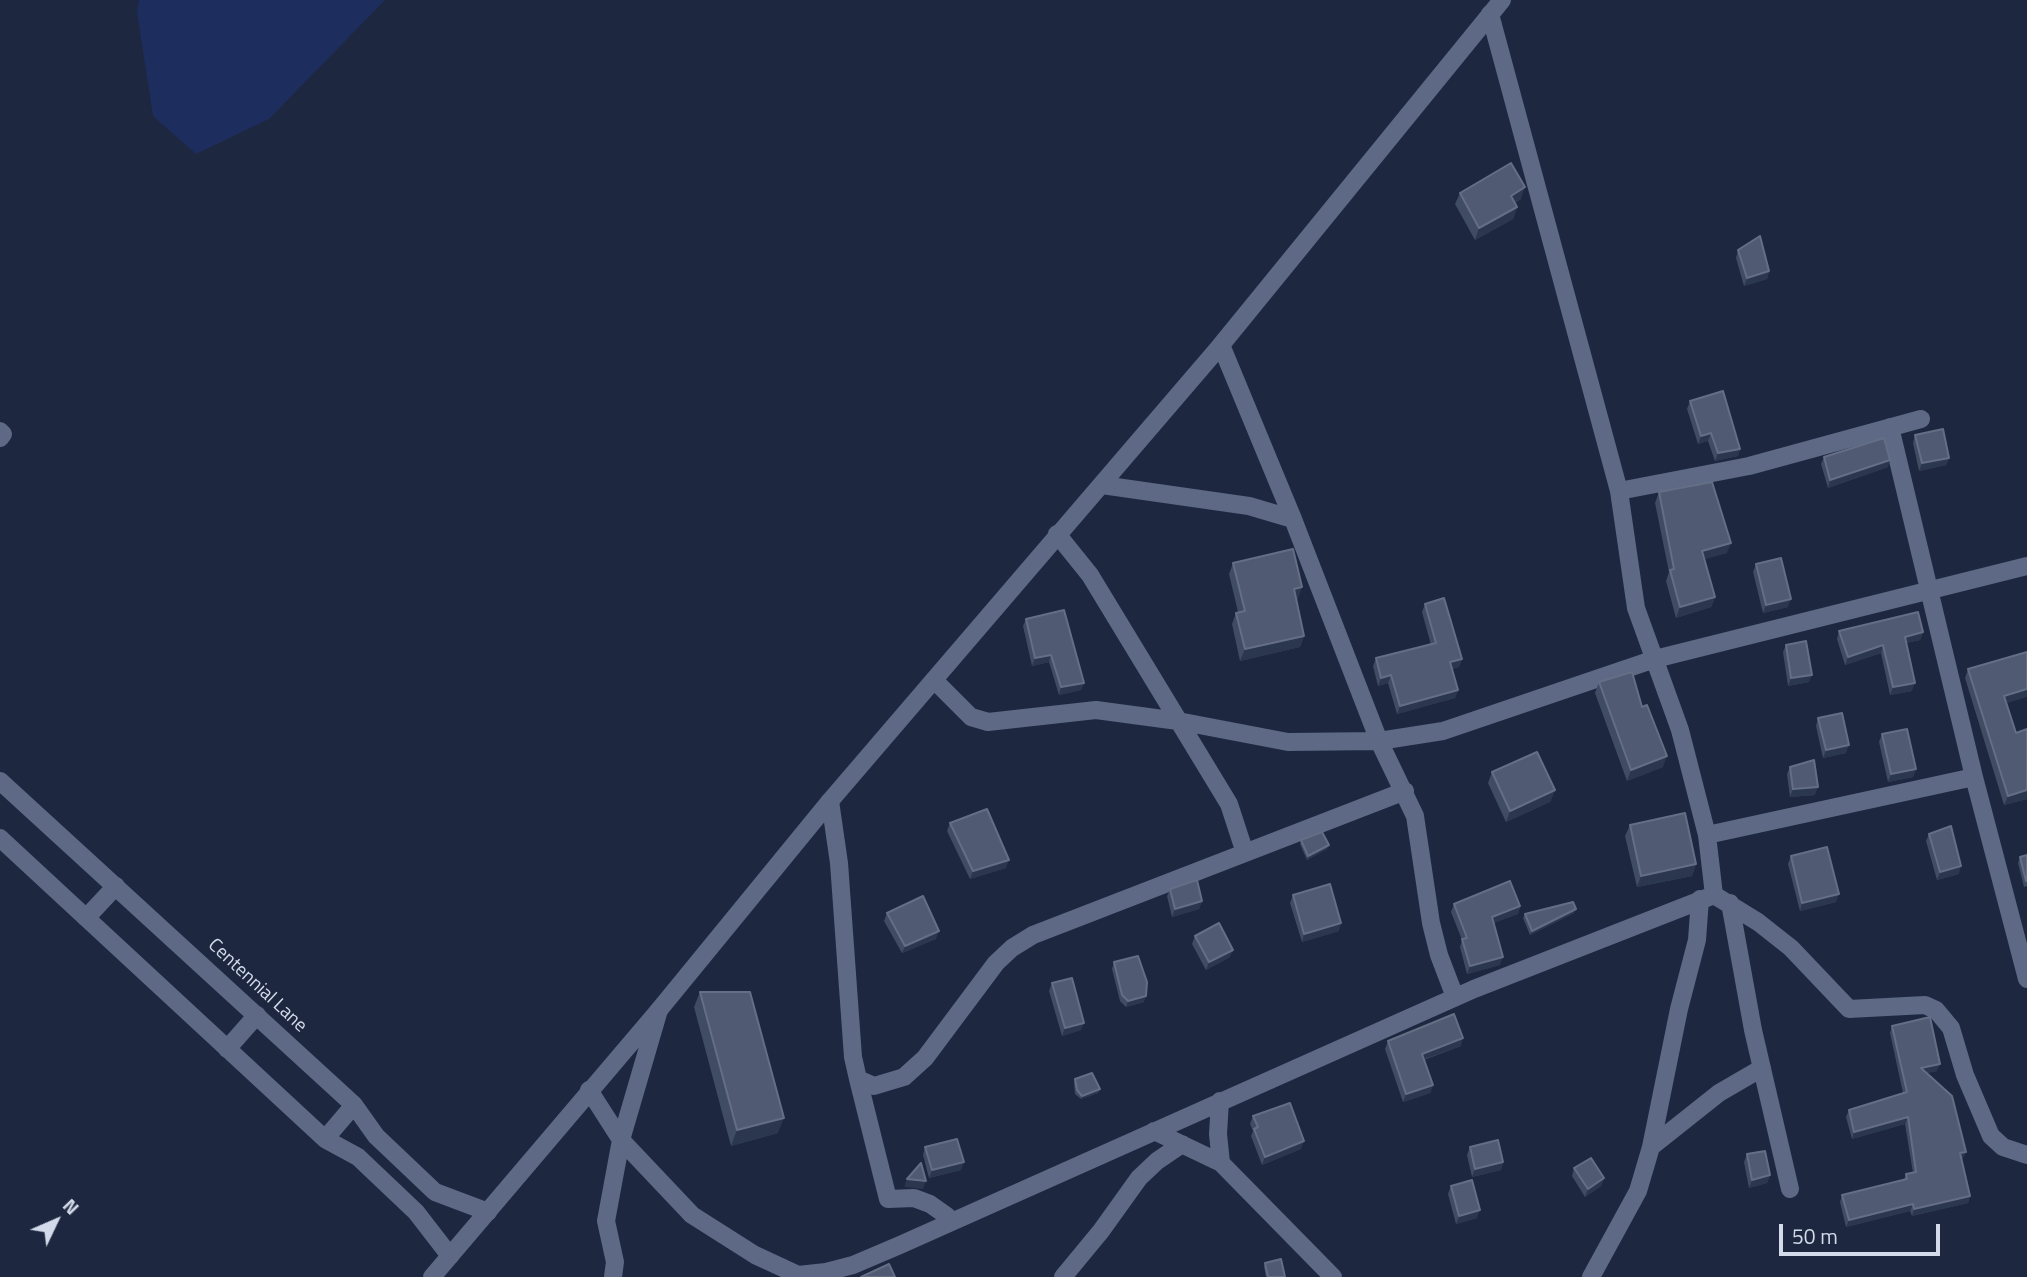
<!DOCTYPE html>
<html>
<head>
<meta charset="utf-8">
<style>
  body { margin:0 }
  #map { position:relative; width:2027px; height:1277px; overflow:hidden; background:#1d273f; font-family:"Titillium Web",sans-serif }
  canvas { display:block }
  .north { position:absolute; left:21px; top:1186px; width:70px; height:70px; -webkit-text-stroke:5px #1d273f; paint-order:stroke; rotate:46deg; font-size:19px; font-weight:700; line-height:28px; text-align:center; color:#d3daea }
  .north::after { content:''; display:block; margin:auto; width:24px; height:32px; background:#d3daea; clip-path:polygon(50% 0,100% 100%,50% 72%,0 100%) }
  .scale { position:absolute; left:1779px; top:1224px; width:161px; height:32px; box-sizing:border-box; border:4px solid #d3daea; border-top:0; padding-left:9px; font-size:21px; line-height:24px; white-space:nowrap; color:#d3daea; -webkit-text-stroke:5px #1d273f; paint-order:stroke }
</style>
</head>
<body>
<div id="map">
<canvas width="2027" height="1277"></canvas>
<div class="north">N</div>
<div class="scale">50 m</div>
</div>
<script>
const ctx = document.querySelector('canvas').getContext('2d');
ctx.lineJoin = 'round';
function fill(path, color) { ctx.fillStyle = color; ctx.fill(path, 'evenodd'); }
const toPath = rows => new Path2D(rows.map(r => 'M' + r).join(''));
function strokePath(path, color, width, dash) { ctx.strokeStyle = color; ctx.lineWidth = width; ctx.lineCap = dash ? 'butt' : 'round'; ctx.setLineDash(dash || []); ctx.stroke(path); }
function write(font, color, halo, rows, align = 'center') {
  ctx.font = font + ' "Titillium Web",sans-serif'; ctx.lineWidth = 5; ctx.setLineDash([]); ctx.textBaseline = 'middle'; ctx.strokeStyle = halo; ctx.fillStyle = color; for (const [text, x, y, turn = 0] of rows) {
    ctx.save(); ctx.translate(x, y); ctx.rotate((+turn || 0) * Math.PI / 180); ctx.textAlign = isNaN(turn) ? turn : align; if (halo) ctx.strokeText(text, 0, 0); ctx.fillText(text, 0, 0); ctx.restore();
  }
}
const green = toPath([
  [139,0,385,0,269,119,196,154,153,116,137,12]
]);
const minor = toPath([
  [1490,14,1619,491,1636,608,1680,730,1707,835,1714,895],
  [1221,345,1293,519],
  [1890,427,1974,777,2027,979],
  [0,431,3,434,0,438],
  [1102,485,1249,506,1293,519,1379,741,1415,816,1431,923,1439,955,1455,997],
  [1619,491,1749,466,1921,419],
  [1057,534,1090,575,1229,804,1245,853],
  [934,680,971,717,988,722,1096,710,1178,721,1288,742,1379,741,1443,731,1655,659,2027,566],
  [0,781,354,1105,376,1136,435,1192,488,1212],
  [830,801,839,863,853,1057,858,1079,874,1086,904,1077,925,1058,996,963,1012,948,1033,935,1405,791],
  [1707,835,1974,777],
  [0,838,325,1139,358,1157,416,1212,450,1256],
  [1730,903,1753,1030,1790,1189],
  [86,918,116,886],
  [227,1049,257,1015],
  [858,1079,888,1199,914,1198,930,1204,947,1216,949,1223],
  [589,1090,621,1140,692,1215,755,1255,798,1275,826,1272,853,1265,900,1245,1474,989,1714,895,1758,922,1791,948,1849,1009,1925,1005,1936,1010,1951,1028,1965,1075,1991,1136,2003,1147,2027,1155],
  [1220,1101,1218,1134,1221,1163],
  [1154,1131,1221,1163,1333,1277],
  [325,1139,354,1105],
  [1651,1147,1719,1093,1762,1068],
  [613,1277,615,1262,606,1221,621,1140,659,1010],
  [1063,1277,1101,1231,1139,1178,1157,1161,1182,1144],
  [1591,1277,1638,1191,1651,1147,1679,1009,1697,940,1700,899]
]);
const tertiary = toPath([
  [432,1277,659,1010,830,801,1221,345,1502,0]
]);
const wall = toPath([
  [1460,193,1521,199,1515,203,1517,207,1513,219,1475,240,1455,204],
  [1738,250,1769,271,1767,279,1744,286,1736,258],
  [1690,401,1740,449,1738,456,1715,461,1708,441,1698,444,1687,409],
  [1915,435,1949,458,1946,465,1919,471,1913,443],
  [1824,457,1888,467,1828,488,1821,464],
  [1659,492,1727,553,1704,559,1715,597,1711,607,1676,618,1666,581,1669,572,1655,503],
  [1233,563,1298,599,1296,600,1304,636,1300,647,1240,661,1232,624,1236,613,1238,612,1229,574],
  [1756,564,1788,607,1763,613,1753,572],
  [1425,604,1462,659,1459,667,1452,669,1458,690,1455,698,1397,714,1388,683,1378,686,1373,666,1376,658,1431,645,1422,612],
  [1026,619,1084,683,1081,690,1059,695,1049,662,1032,666,1023,626],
  [1839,631,1923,632,1920,640,1906,643,1912,691,1890,695,1881,653,1845,665,1837,639],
  [1786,645,1809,682,1788,686,1783,652],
  [1968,669,2007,703,2027,799,2004,805,1965,678],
  [1599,682,1642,707,1663,767,1627,781,1595,693],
  [1818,718,1846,753,1823,758,1816,726],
  [1882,734,1916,769,1913,777,1888,782,1879,742],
  [1790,767,1815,795,1790,797,1787,774],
  [1492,772,1555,790,1550,802,1506,822,1488,783],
  [950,823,1006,868,970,879,947,831],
  [1630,825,1696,864,1692,876,1637,887,1625,836],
  [1929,834,1959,874,1937,880,1926,841],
  [1301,840,1327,849,1307,860,1300,844],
  [2027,855,2027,886,2024,887,2018,863,2020,857],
  [1791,856,1836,902,1800,911,1788,864],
  [1170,889,1202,901,1199,909,1172,917,1167,896],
  [1293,895,1339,931,1302,942,1290,903],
  [1454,904,1520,906,1518,914,1493,923,1500,965,1467,974,1460,947,1462,940,1451,912],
  [887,913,936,939,902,953,884,921],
  [1574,913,1530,935,1523,918,1525,914],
  [1195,936,1230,957,1206,970,1192,944],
  [1114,962,1144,1002,1126,1007,1120,1001,1112,969],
  [1052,983,1081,1030,1062,1036,1049,991],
  [700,992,778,1133,731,1146,694,1007],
  [1892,1026,1937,1071,1927,1073,1963,1159,1961,1159,1970,1196,1968,1203,1912,1216,1910,1211,1846,1227,1840,1202,1842,1195,1904,1180,1906,1174,1913,1173,1905,1124,1852,1139,1846,1117,1849,1110,1903,1093,1890,1033],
  [1388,1041,1461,1046,1424,1060,1433,1085,1430,1093,1403,1102,1385,1049],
  [1075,1079,1100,1089,1098,1093,1081,1099,1075,1094,1074,1083],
  [1253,1116,1301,1149,1262,1165,1251,1136,1253,1131,1250,1124],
  [925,1147,961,1170,929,1178,923,1155],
  [1470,1147,1503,1162,1501,1170,1472,1177,1467,1155],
  [1747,1154,1770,1175,1767,1183,1749,1188,1744,1162],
  [1574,1168,1604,1178,1601,1186,1585,1197,1572,1176],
  [1451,1186,1477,1218,1456,1224,1448,1194],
  [1265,1263,1285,1277,1266,1277,1264,1267]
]);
const shadedWall = toPath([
  [1525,187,1521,199,1506,207,1511,196],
  [1517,207,1513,219,1475,240,1479,228],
  [1769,271,1767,279,1744,286,1747,278],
  [1711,433,1708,441,1698,444,1701,436],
  [1740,449,1738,456,1715,461,1718,453],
  [1949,458,1946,465,1919,471,1922,463],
  [1890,460,1888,467,1828,488,1830,480],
  [1731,543,1727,553,1698,561,1702,551],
  [1302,587,1298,599,1289,601,1294,589],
  [1715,597,1711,607,1676,618,1680,607],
  [1791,599,1788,607,1763,613,1766,605],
  [1923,632,1920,640,1902,644,1905,637],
  [1304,636,1300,647,1240,661,1245,649],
  [1883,645,1881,653,1845,665,1848,657],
  [1051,655,1049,662,1032,666,1035,658],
  [1462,659,1459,667,1448,670,1450,662],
  [1391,675,1388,683,1378,686,1381,678],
  [1812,675,1809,682,1788,686,1791,678],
  [1084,683,1081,690,1059,695,1061,687],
  [1915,683,1912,691,1890,695,1893,687],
  [2027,689,2027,697,2001,705,2004,696],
  [1458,690,1455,698,1397,714,1400,706],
  [1849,745,1846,753,1823,758,1826,750],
  [1667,756,1663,767,1627,781,1631,770],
  [1916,769,1913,777,1888,782,1891,774],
  [1818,787,1815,795,1790,797,1793,789],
  [1555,790,1550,802,1506,822,1510,811],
  [2027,790,2027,799,2004,805,2008,796],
  [1329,845,1327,849,1307,860,1308,856],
  [1009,860,1006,868,970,879,973,871],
  [1696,864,1692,876,1637,887,1641,876],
  [1961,866,1959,874,1937,880,1940,872],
  [1839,894,1836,902,1800,911,1802,903],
  [1202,901,1199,909,1172,917,1175,909],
  [1520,906,1518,914,1489,925,1492,917],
  [1576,909,1574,913,1530,935,1532,931],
  [1341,923,1339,931,1302,942,1304,934],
  [939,931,936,939,902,953,905,946],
  [1233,950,1230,957,1206,970,1209,962],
  [1503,957,1500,965,1467,974,1470,966],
  [1146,996,1144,1002,1126,1007,1128,1001],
  [1084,1023,1081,1030,1062,1036,1065,1028],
  [1463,1038,1461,1046,1419,1061,1422,1054],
  [1940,1064,1937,1071,1919,1075,1921,1068],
  [1433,1085,1430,1093,1403,1102,1406,1094],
  [1100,1089,1098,1093,1081,1099,1082,1096],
  [1908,1117,1905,1124,1852,1139,1854,1132],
  [784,1118,778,1133,731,1146,737,1130],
  [1304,1141,1301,1149,1262,1165,1265,1157],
  [1966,1152,1963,1159,1957,1160,1960,1153],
  [964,1162,961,1170,929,1178,932,1170],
  [1503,1162,1501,1170,1472,1177,1475,1169],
  [1770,1175,1767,1183,1749,1188,1752,1180],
  [1604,1178,1601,1186,1585,1197,1588,1189],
  [907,1179,926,1181,923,1189,904,1187],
  [1970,1196,1968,1203,1912,1216,1914,1209],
  [1913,1204,1910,1211,1846,1227,1849,1220],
  [1480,1210,1477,1218,1456,1224,1459,1216]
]);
const building = toPath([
  [1511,163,1525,187,1511,196,1517,207,1479,228,1460,193,1511,163],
  [1760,236,1769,271,1747,278,1738,250,1760,236],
  [1723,391,1740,449,1718,453,1711,433,1701,436,1690,401,1723,391],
  [1943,429,1949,458,1922,463,1915,435,1943,429],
  [1884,438,1890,460,1830,480,1824,457,1884,438],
  [1712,482,1731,543,1702,551,1715,597,1680,607,1670,570,1674,569,1659,492,1712,482],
  [1293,549,1302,587,1294,589,1304,636,1245,649,1236,613,1245,611,1233,563,1293,549],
  [1781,558,1791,599,1766,605,1756,564,1781,558],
  [1444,598,1462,659,1450,662,1458,690,1400,706,1391,675,1381,678,1376,658,1436,643,1425,604,1444,598],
  [1064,610,1084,683,1061,687,1051,655,1035,658,1026,619,1064,610],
  [1918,612,1923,632,1905,637,1915,683,1893,687,1883,645,1848,657,1839,631,1918,612],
  [1806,641,1812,675,1791,678,1786,645,1806,641],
  [2027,652,2027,689,2004,696,2016,733,2027,729,2027,790,2008,796,1968,669,2027,652],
  [1632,672,1642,707,1647,705,1667,756,1631,770,1599,682,1632,672],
  [1842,713,1849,745,1826,750,1818,718,1842,713],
  [1907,729,1916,769,1891,774,1882,734,1907,729],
  [1537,752,1555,790,1510,811,1492,772,1537,752],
  [1814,760,1818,787,1793,789,1790,767,1814,760],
  [987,809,1009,860,973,871,950,823,987,809],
  [1685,813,1696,864,1641,876,1630,825,1685,813],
  [1951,826,1961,866,1940,872,1929,834,1951,826],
  [1322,832,1329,845,1308,856,1301,840,1322,832],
  [1827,847,1839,894,1802,903,1791,856,1827,847],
  [2027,855,2027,880,2026,881,2020,857,2027,855],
  [1197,880,1202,901,1175,909,1170,889,1197,880],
  [1510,881,1520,906,1492,917,1503,957,1470,966,1462,939,1467,938,1454,904,1510,881],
  [1330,884,1341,923,1304,934,1293,895,1330,884],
  [923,896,939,931,905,946,887,913,923,896],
  [1573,902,1576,909,1532,931,1525,914,1573,902],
  [1219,923,1233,950,1209,962,1195,936,1219,923],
  [1138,956,1147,982,1146,996,1128,1001,1122,995,1114,962,1138,956],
  [1072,978,1084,1023,1065,1028,1052,983,1072,978],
  [700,992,750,992,784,1118,737,1130,700,992],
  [1454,1014,1463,1038,1422,1054,1433,1085,1406,1094,1388,1041,1454,1014],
  [1930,1017,1940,1064,1921,1068,1952,1096,1966,1152,1960,1153,1970,1196,1914,1209,1913,1204,1849,1220,1842,1195,1907,1179,1906,1174,1916,1172,1908,1117,1854,1132,1849,1110,1907,1092,1892,1026,1930,1017],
  [1092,1073,1100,1089,1082,1096,1077,1090,1075,1079,1092,1073],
  [1290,1103,1304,1141,1265,1157,1254,1129,1258,1127,1253,1116,1290,1103],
  [957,1139,964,1162,932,1170,925,1147,957,1139],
  [1498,1140,1503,1162,1475,1169,1470,1147,1498,1140],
  [1765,1151,1770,1175,1752,1180,1747,1154,1765,1151],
  [1591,1158,1604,1178,1588,1189,1574,1168,1591,1158],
  [921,1163,926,1181,907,1179,921,1163],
  [1472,1180,1480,1210,1459,1216,1451,1186,1472,1180],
  [1281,1259,1285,1277,1268,1277,1265,1263,1281,1259],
  [889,1264,895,1277,861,1277,889,1264]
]);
const streetNames = [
  ["Centennial Lane",257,986,43]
];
fill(green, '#1d2e5e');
strokePath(minor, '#5d6985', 18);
strokePath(tertiary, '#5d6985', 18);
fill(wall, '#404b64');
fill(shadedWall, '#2b364f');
fill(building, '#505a72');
strokePath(building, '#646e85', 2);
write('19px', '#d3daea', '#1d273f', streetNames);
</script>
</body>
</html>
